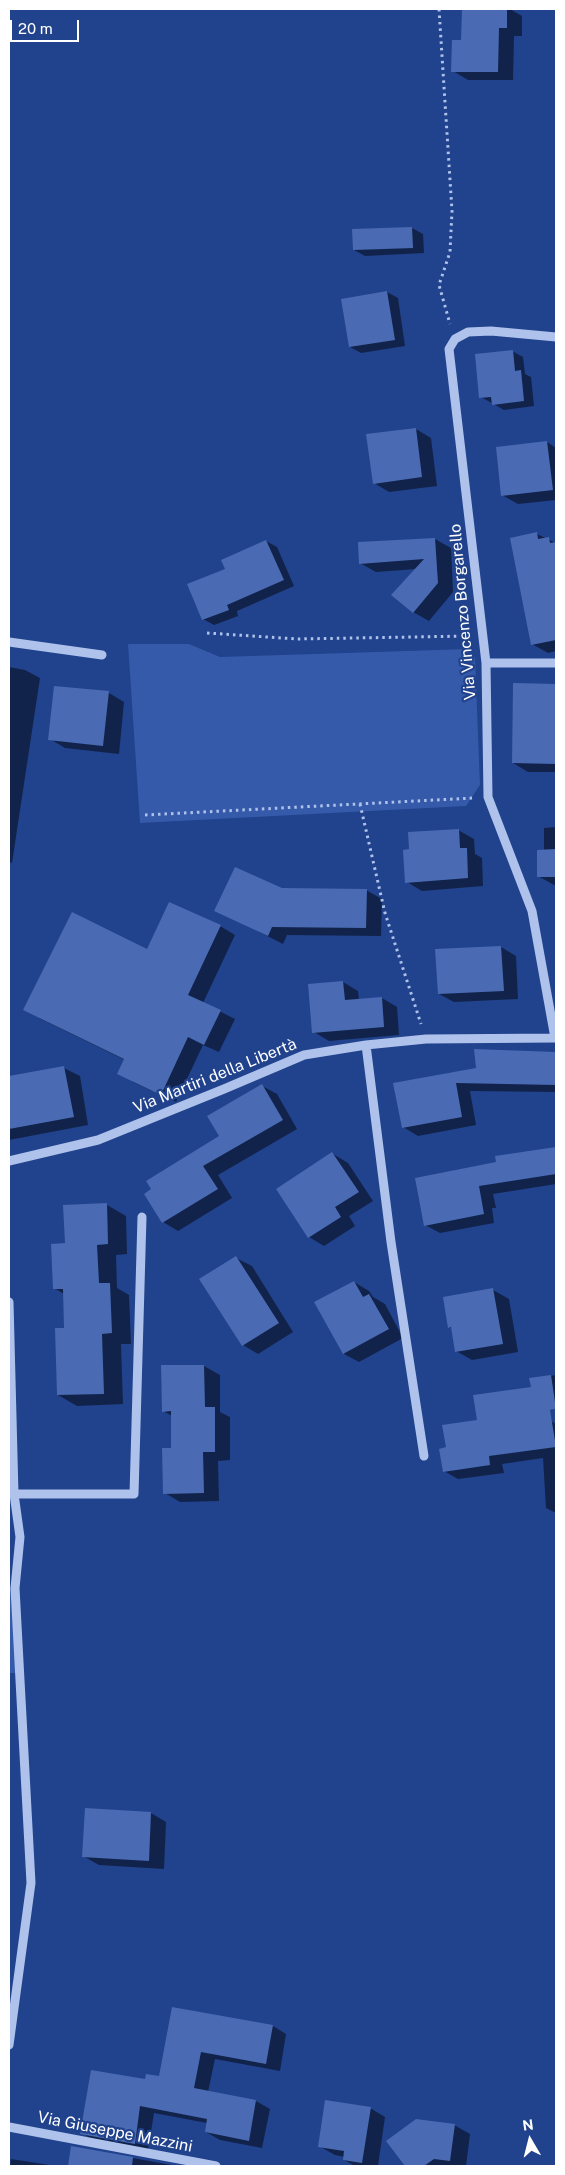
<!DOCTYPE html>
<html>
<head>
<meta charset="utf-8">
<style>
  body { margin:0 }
  #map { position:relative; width:565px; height:2175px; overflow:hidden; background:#21428c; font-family:"Public Sans",sans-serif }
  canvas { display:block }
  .frame { position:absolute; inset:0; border:10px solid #fff; pointer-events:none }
  .north { position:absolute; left:505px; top:2115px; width:50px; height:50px; -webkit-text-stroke:4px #21428c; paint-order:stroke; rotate:352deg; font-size:14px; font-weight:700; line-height:20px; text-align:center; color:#fff }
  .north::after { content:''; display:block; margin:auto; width:18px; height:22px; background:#fff; clip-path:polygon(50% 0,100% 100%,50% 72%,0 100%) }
  .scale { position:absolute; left:10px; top:20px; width:69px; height:22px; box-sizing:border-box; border:2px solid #fff; border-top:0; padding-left:6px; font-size:15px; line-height:18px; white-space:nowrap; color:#fff; -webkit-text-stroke:4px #21428c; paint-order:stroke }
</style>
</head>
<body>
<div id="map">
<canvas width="565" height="2175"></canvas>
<div class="frame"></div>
<div class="north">N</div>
<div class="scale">20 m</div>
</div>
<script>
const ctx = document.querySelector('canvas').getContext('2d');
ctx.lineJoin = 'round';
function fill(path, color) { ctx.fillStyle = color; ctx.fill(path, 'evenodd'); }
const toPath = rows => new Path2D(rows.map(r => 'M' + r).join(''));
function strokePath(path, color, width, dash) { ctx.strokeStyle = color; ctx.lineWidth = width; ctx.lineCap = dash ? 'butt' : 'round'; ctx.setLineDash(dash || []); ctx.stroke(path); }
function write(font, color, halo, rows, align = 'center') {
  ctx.font = font + ' "Public Sans",sans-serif'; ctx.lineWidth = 4.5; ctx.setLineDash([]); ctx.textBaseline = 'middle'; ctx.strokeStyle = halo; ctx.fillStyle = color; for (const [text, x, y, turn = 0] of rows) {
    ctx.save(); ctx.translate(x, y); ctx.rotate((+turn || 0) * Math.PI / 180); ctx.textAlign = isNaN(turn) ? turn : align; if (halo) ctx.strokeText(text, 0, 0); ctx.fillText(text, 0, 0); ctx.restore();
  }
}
const green = toPath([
  [128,644,189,644,220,657,468,649,475,658,480,785,466,806,140,823],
  [9,1588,15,1588,20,1673,9,1673]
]);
const shadow = toPath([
  [463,9,510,9,522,16,522,36,514,36,513,80,468,80,453,71,462,41],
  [412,228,423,234,424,253,365,256,354,250,354,231],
  [387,292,398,298,405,346,361,353,350,347],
  [512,351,523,357,525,374,531,377,534,406,504,410,481,397],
  [416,429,431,438,437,486,389,492,374,483],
  [547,442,556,448,556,500,518,504,502,495],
  [537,534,556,543,556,651,548,653,532,644],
  [435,539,451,548,453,592,429,621,413,612,416,569,376,572,360,563,359,543],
  [266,541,277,547,294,586,237,611,238,616,214,625,203,619,227,569],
  [9,667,25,670,40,678,12,863,9,862],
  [514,685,556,685,556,772,528,772,513,763],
  [109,693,124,702,119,754,65,748,50,739],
  [556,827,556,885,554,885,538,876,544,851,544,828],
  [458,830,474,839,475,854,482,858,483,886,422,891,407,882,411,850],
  [281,890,366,890,382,899,381,936,287,935,283,944,216,910],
  [220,926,235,935,203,1003,235,1019,219,1052,203,1045,176,1102,133,1082,125,1060,39,1018,148,950],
  [501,947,516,956,518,999,454,1002,439,994],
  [343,982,358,991,359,1000,382,998,397,1007,399,1035,329,1041,314,1032],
  [475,1051,556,1053,556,1092,470,1091,476,1125,418,1136,403,1127,395,1084,477,1069],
  [64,1068,80,1076,88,1125,9,1140,9,1077],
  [262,1086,277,1094,297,1129,218,1175,232,1198,178,1231,163,1222,221,1137],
  [556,1149,556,1184,493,1194,496,1208,492,1208,494,1223,440,1233,425,1225,498,1163,497,1157],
  [333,1154,348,1163,373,1201,349,1216,355,1226,324,1246,309,1237],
  [107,1205,126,1216,127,1254,116,1255,117,1288,129,1295,131,1344,121,1344,123,1404,77,1406,58,1395,66,1329,64,1294,54,1288,66,1244],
  [236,1258,252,1266,293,1332,258,1354,243,1345],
  [354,1282,369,1291,373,1297,385,1304,403,1338,359,1362,344,1354],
  [493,1290,509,1299,518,1352,472,1360,456,1351,453,1329,449,1327],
  [204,1366,220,1375,220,1412,230,1417,230,1460,218,1461,219,1501,180,1502,165,1493,173,1449,172,1416,163,1411,162,1367],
  [556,1375,556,1409,522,1416,551,1421,556,1424,556,1513,546,1508,543,1458,502,1464,504,1473,458,1479,444,1471,447,1447,478,1421,532,1388,531,1379],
  [86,1810,151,1813,166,1822,164,1869,99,1865,83,1856],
  [173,2009,273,2026,286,2034,280,2071,215,2059,208,2092,256,2101,270,2109,262,2148,220,2140,206,2132,207,2123,154,2113,148,2151,95,2141,82,2133,146,2081,160,2078],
  [370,2108,385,2117,378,2166,355,2166,344,2160,345,2157,335,2155,319,2146],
  [454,2125,470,2134,466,2166,406,2166,388,2141],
  [72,2147,177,2166,69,2166],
  [11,2159,56,2166,10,2166]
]);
const building = toPath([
  [462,9,507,9,507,28,499,28,498,72,451,72,452,40,461,40],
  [412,227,413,248,353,250,352,229],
  [387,291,395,340,349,347,341,299],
  [513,350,515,371,521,370,524,401,492,405,491,397,479,398,475,354],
  [416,428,422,477,373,484,366,434],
  [547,441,553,490,501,496,496,447],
  [537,532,538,539,549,537,550,543,556,542,556,640,531,645,510,538],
  [435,538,438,583,413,613,391,595,424,559,359,564,358,542],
  [266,540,284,580,227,605,229,610,202,620,187,584,225,569,221,560],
  [513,683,556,684,556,764,512,763],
  [54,686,109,691,103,746,48,740],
  [459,829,460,848,467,848,468,878,405,883,403,850,409,849,408,832],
  [556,849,556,877,537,877,537,850],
  [235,867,282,888,367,889,366,928,272,927,268,936,214,911],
  [169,902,221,925,188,995,221,1010,204,1045,188,1037,161,1095,117,1074,124,1059,23,1010,72,912,147,949],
  [501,946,504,991,438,994,435,949],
  [343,981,345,1000,382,997,384,1027,312,1033,308,984],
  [474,1049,556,1052,556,1085,456,1083,462,1117,402,1128,393,1083,476,1068],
  [64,1066,74,1117,9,1129,9,1076],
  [262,1084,283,1120,203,1166,218,1189,162,1223,144,1194,151,1189,146,1181,219,1136,207,1116],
  [556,1147,556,1174,479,1186,484,1214,424,1226,415,1178,496,1162,495,1156],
  [332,1152,359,1192,335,1207,341,1217,308,1238,276,1189],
  [107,1203,108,1244,97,1245,99,1283,110,1283,112,1333,102,1334,104,1394,57,1395,55,1328,64,1328,63,1289,53,1289,51,1244,65,1243,63,1205],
  [236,1256,279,1323,242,1346,199,1279],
  [354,1281,363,1297,369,1294,389,1329,343,1354,314,1302],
  [493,1288,503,1344,455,1352,451,1327,448,1328,443,1297],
  [161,1365,204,1365,205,1407,215,1407,215,1452,203,1452,204,1493,163,1494,162,1448,171,1448,171,1411,162,1412],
  [551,1375,556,1409,550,1410,556,1447,489,1456,490,1465,443,1472,439,1449,446,1447,442,1425,477,1420,473,1395,531,1387,529,1378],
  [85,1808,151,1812,149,1861,82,1857],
  [172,2007,273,2025,266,2064,201,2052,194,2088,256,2100,249,2141,205,2132,207,2119,140,2106,135,2144,80,2134,91,2070,145,2079,146,2074,159,2076],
  [325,2100,371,2107,362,2163,343,2160,344,2151,318,2147],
  [416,2119,455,2124,450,2161,434,2159,424,2166,405,2166,386,2141],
  [71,2146,133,2157,132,2166,68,2166]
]);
const path = toPath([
  [439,9,452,211,450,252,439,285,450,324],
  [207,633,297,639,469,636],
  [360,804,385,913,421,1024],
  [145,815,474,798]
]);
const minor = toPath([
  [9,642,102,655],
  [486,663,556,663],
  [555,1038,532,911,488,797,486,663,449,349,455,339,468,332,491,331,556,337],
  [366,1045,391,1242,424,1456],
  [9,1161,98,1140,224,1089,304,1055,366,1045,426,1039,556,1038],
  [9,1302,14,1494,20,1537,15,1588,31,1883,9,2045],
  [14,1494,134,1494,142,1217],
  [9,2127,216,2166]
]);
const streetNames = [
  ["Via Vincenzo Borgarello",463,612,-95],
  ["Via Martiri della Libertà",215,1076,-22],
  ["Via Giuseppe Mazzini",115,2132,11]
];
fill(green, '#355aa9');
fill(shadow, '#0007');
fill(building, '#4a6bb3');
strokePath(path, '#aec2eb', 3, [2.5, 4]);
strokePath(minor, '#aec2eb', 9);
write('16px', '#fff', '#21428c', streetNames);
</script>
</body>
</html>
